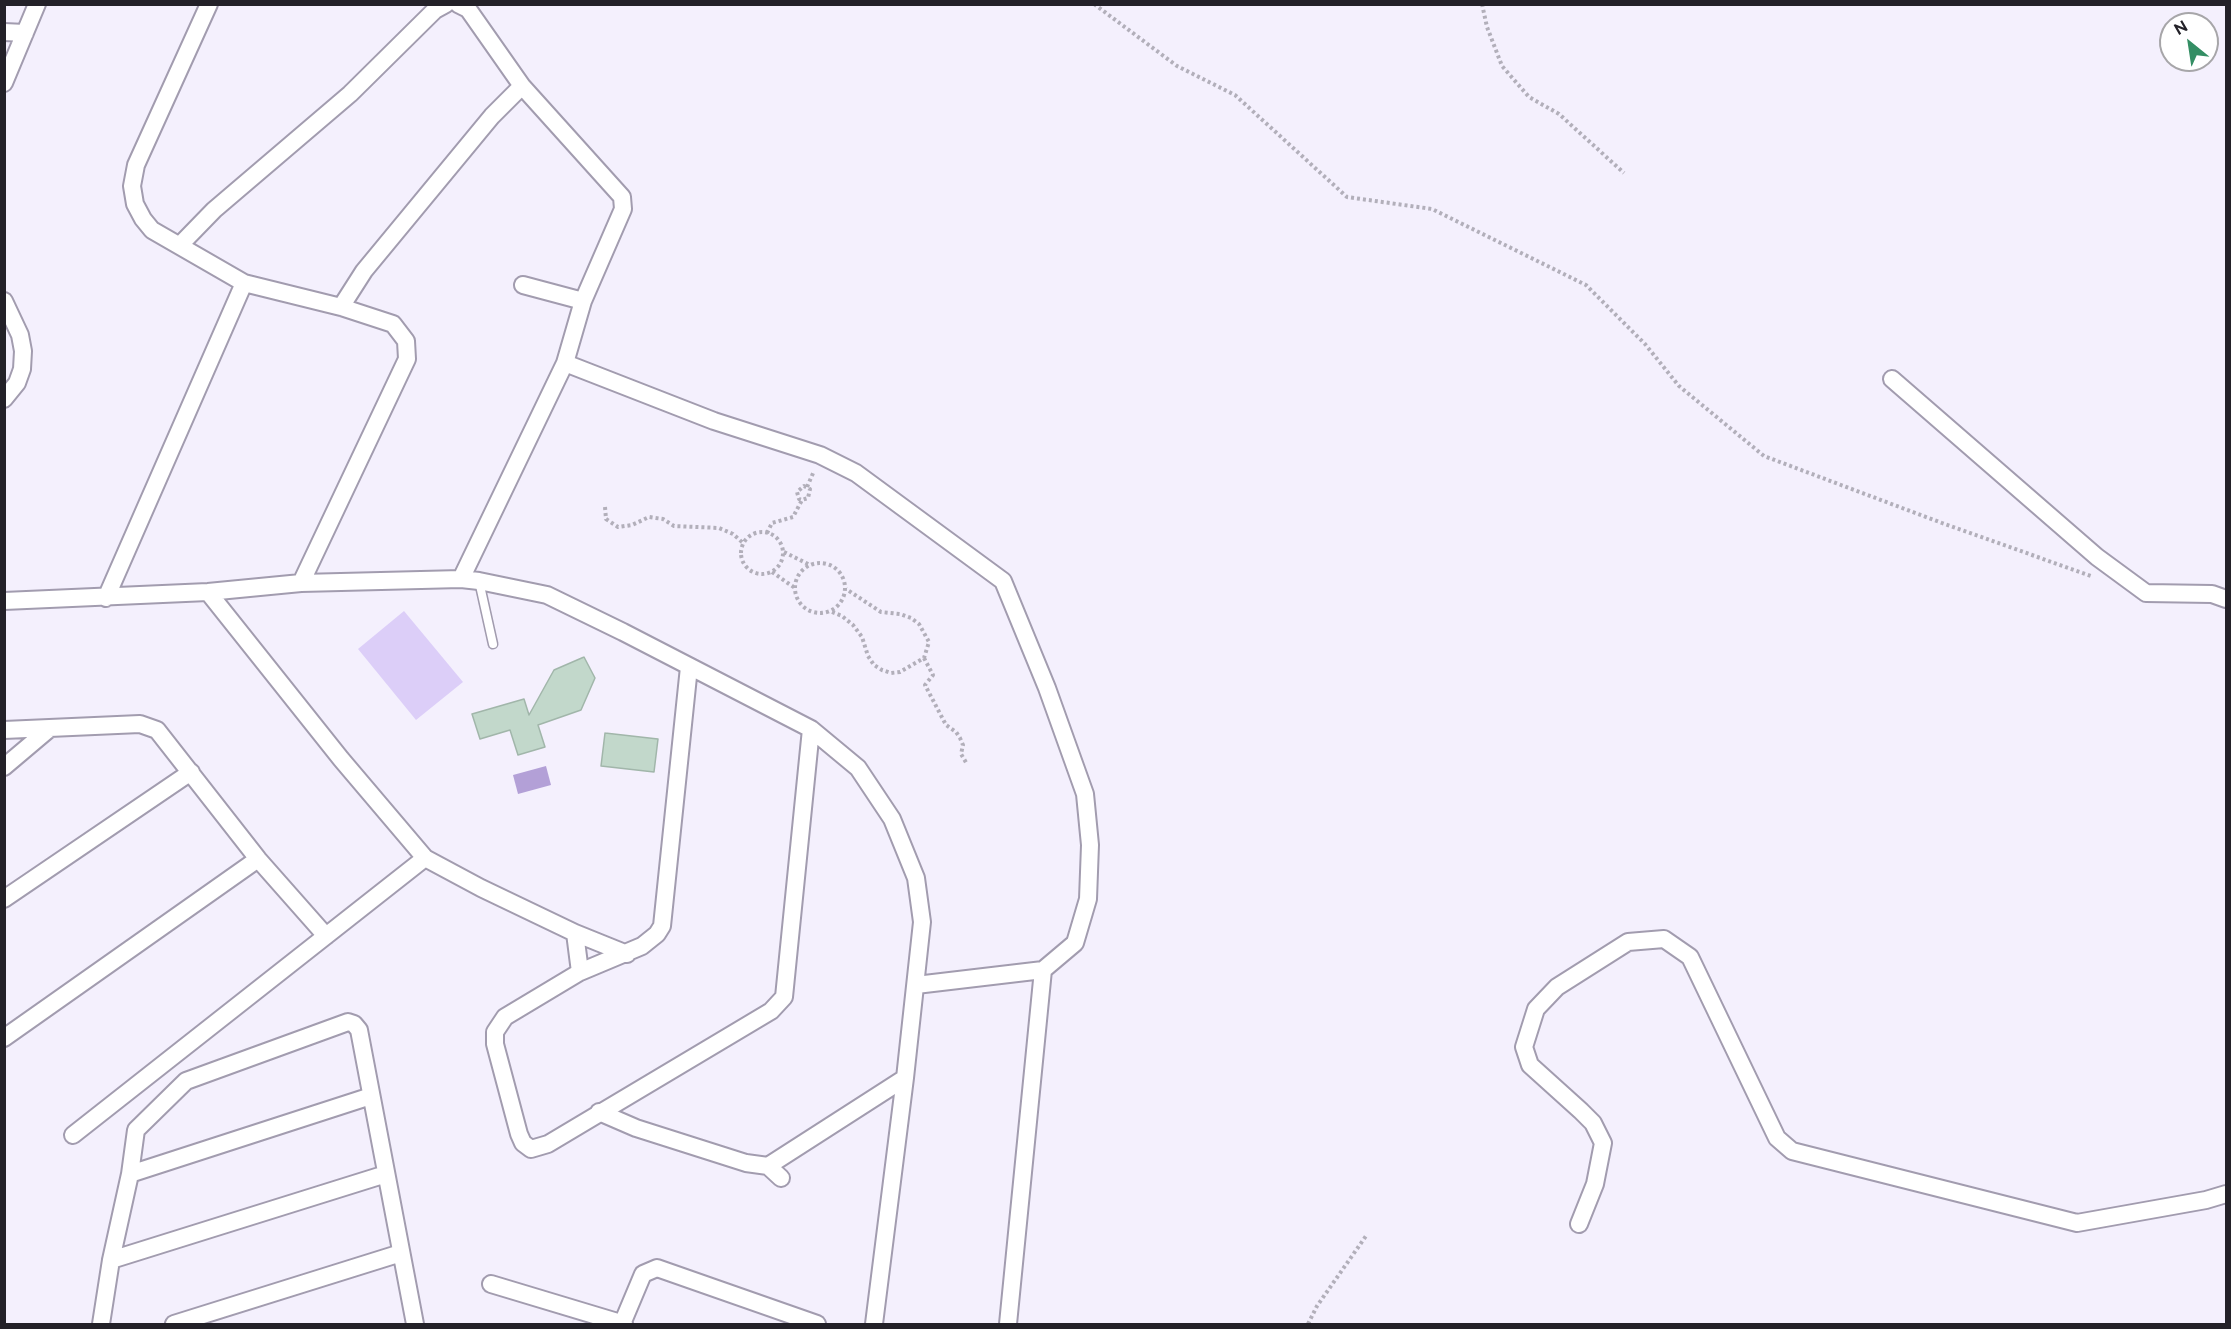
<!DOCTYPE html>
<html>
<head>
<meta charset="utf-8">
<style>
  body { margin:0 }
  #map { position:relative; width:2231px; height:1329px; overflow:hidden; background:#f4f0fd; font-family:Raleway,sans-serif }
  canvas { display:block }
  .frame { position:absolute; inset:0; border:6px solid #232128; pointer-events:none }
  .north { position:absolute; left:2159px; top:12px; width:60px; height:60px; box-sizing:border-box; background:#fff; border:2px solid #a7a6a9; border-radius:50%; rotate:330deg; font-size:16px; font-weight:700; line-height:24px; text-align:center; color:#232128 }
  .north::after { content:''; display:block; margin:auto; width:21px; height:27px; background:#348e64; clip-path:polygon(50% 0,100% 100%,50% 72%,0 100%) }
</style>
</head>
<body>
<div id="map">
<canvas width="2231" height="1329"></canvas>
<div class="frame"></div>
<div class="north">N</div>
</div>
<script>
const ctx = document.querySelector('canvas').getContext('2d');
ctx.lineJoin = 'round';
function fill(path, color) { ctx.fillStyle = color; ctx.fill(path, 'evenodd'); }
const toPath = rows => new Path2D(rows.map(r => 'M' + r).join(''));
function strokePath(path, color, width, dash) { ctx.strokeStyle = color; ctx.lineWidth = width; ctx.lineCap = dash ? 'butt' : 'round'; ctx.setLineDash(dash || []); ctx.stroke(path); }
const green = toPath([
  [404,611,463,682,416,720,358,649]
]);
const water = toPath([
  [546,766,551,785,518,794,513,775]
]);
const building = toPath([
  [584,657,595,678,581,710,538,725,545,747,518,755,510,730,480,739,472,714,524,699,529,715,554,670,584,657],
  [605,733,658,739,654,772,601,766,605,733]
]);
const path = toPath([
  [1094,4,1177,66,1235,95,1347,197,1432,209,1586,285,1645,344,1679,386,1764,456,1942,523,2091,576],
  [1482,4,1487,27,1502,66,1529,97,1559,114,1624,173],
  [807,487,814,471],
  [605,507,606,519,618,527,632,525,649,517,663,519,674,526,719,528,733,534,743,543],
  '741 553a21 21 0 1 1 42 0a21 21 0 1 1-42 0Z',
  [767,533,772,523,793,517,802,500,808,498,810,489,804,486,797,492,799,499,802,500],
  [784,552,810,565],
  '795 588a25 25 0 1 1 50 0a25 25 0 1 1-50 0Z',
  [772,572,795,588],
  [832,612,842,616,853,625,862,637,868,656,874,665,882,670,891,673,900,672,924,658,929,642,919,624,911,618,900,614,881,612,846,589],
  [924,658,933,675,925,685,946,725,956,732,960,738,963,745,961,754,967,764],
  [1308,1324,1317,1306,1366,1236]
]);
const lane = toPath([
  [479,581,493,644]
]);
const street = toPath([
  [209,4,136,165,132,186,135,204,143,219,152,230,244,283,341,307,393,324,406,341,407,359,301,583],
  [458,4,468,9,522,86,622,197,623,209,583,301,565,363,461,579],
  [4,32,25,33],
  [4,83,37,4],
  [180,245,214,210,350,94,435,10,446,4],
  [523,285,583,301],
  [4,301,20,335,23,351,22,369,17,383,4,399],
  [341,307,364,271,492,116,522,86],
  [565,363,714,421,820,455,856,473,1003,581,1047,688,1085,794,1090,845,1088,899,1075,943,1043,970,916,985],
  [1892,379,2097,557,2146,593,2212,594,2226,599],
  [208,592,341,759,425,858,481,888,575,933],
  [106,598,244,283],
  [4,601,208,592,301,583,461,579,479,581,547,595,623,632,811,729,858,768,892,819,916,878,922,922,905,1078,874,1324],
  [689,667,662,926,657,934,642,946,580,972,505,1017,495,1032,495,1044,519,1134,523,1143,531,1149,548,1144,771,1011,784,997,811,729],
  [4,730,140,724,157,730,258,859,326,936],
  [4,767,49,729],
  [4,899,191,772],
  [580,972,575,933,627,954],
  [4,1038,258,859],
  [599,1112,636,1128,746,1163,768,1166,905,1078],
  [73,1135,425,858],
  [768,1166,781,1178],
  [130,1174,371,1096],
  [1579,1224,1595,1184,1603,1143,1593,1123,1581,1111,1530,1065,1524,1047,1536,1009,1557,987,1628,942,1664,939,1690,957,1777,1138,1792,1151,2077,1223,2206,1200,2226,1194],
  [111,1260,386,1174],
  [491,1284,624,1324],
  [101,1324,111,1260,130,1174,136,1130,186,1081,348,1022,354,1024,359,1030,415,1324],
  [174,1324,401,1253],
  [622,1324,643,1274,657,1268,817,1324],
  [1008,1324,1043,970]
]);
fill(green, '#dccef8');
fill(water, '#b3a0d7');
fill(building, '#c2d8cb');
strokePath(building, '#a1b6aa', 1.5);
strokePath(lane, '#a29caf', 11);
strokePath(street, '#a29caf', 20);
strokePath(path, '#b2afba', 4, [3, 3]);
strokePath(lane, '#fff', 8);
strokePath(street, '#fff', 16);
</script>
</body>
</html>
